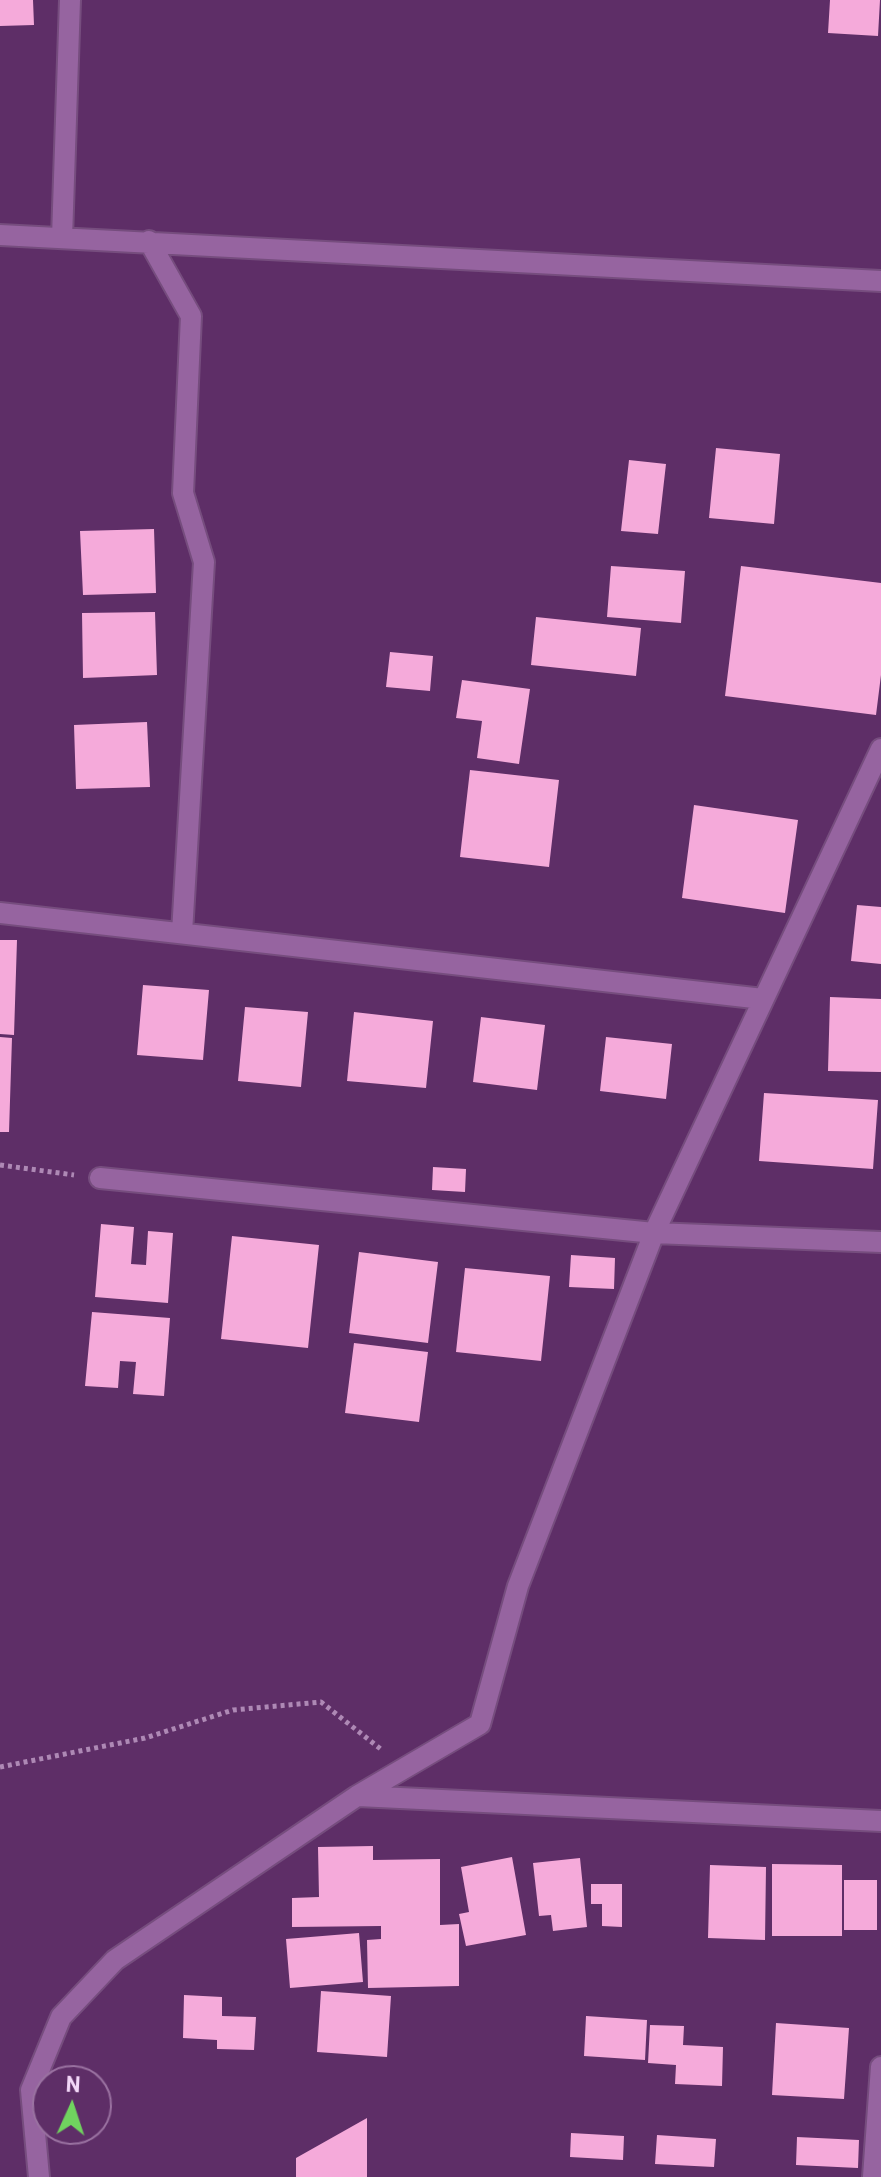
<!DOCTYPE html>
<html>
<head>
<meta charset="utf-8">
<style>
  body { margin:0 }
  #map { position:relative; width:881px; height:2177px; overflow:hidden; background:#5e2e67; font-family:Barlow,sans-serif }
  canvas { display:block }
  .north { position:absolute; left:32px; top:2065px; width:80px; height:80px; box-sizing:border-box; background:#5e2e67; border:2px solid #9a72a1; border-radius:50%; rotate:3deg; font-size:22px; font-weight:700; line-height:32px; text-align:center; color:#f3d7f8 }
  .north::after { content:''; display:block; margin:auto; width:28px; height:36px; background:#70d35f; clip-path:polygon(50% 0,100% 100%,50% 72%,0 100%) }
</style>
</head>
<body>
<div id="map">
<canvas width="881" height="2177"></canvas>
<div class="north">N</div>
</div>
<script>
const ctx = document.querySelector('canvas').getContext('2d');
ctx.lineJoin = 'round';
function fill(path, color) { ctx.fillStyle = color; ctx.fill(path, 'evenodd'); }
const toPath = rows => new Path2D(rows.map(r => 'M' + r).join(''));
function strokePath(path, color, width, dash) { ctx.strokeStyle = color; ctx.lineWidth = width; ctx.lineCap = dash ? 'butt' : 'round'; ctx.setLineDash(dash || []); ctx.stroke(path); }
const building = toPath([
  [0,0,33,0,34,25,0,26],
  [830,0,880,0,878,36,828,33],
  [716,448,780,454,774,524,709,518],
  [629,460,666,464,658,534,621,531],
  [154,529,156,593,83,595,80,531],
  [611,566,685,571,681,623,607,617],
  [741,566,881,583,881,675,876,715,725,696],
  [155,612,157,675,83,678,82,613],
  [536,617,641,628,636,676,531,665],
  [390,652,433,656,430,691,386,687],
  [462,680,530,689,519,764,477,758,482,721,456,718],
  [147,722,150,787,76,789,74,725],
  [470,770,559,780,549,867,460,857],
  [694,805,798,820,785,913,682,898],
  [857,905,881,907,881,964,851,961],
  [0,940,17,940,14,1035,0,1034],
  [143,985,209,990,203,1060,137,1055],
  [830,997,881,999,881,1072,828,1071],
  [245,1007,308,1012,301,1087,238,1081],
  [354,1012,433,1021,426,1088,347,1081],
  [481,1017,545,1025,537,1090,473,1082],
  [0,1037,12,1038,9,1132,0,1132],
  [606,1037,672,1044,666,1099,600,1091],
  [764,1093,878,1100,873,1169,759,1161],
  [433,1167,466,1169,465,1192,432,1190],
  [101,1224,134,1227,131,1264,146,1265,148,1231,173,1233,168,1303,95,1297],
  [232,1236,319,1245,308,1348,221,1339],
  [359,1252,438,1262,428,1343,349,1333],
  [571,1255,615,1258,614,1289,569,1287],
  [465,1268,550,1276,541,1361,456,1352],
  [92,1312,170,1318,164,1396,133,1394,136,1362,120,1361,118,1388,85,1386],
  [354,1343,428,1352,419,1422,345,1413],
  [373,1846,373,1860,440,1859,440,1925,459,1924,459,1986,368,1988,367,1940,381,1939,381,1926,292,1927,292,1898,319,1897,318,1847],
  [512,1857,526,1935,466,1946,459,1914,469,1912,461,1867],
  [580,1858,587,1927,553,1931,551,1915,539,1916,533,1863],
  [772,1864,842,1865,842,1936,772,1936],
  [710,1865,766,1867,765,1940,708,1938],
  [844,1880,877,1880,877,1930,844,1930],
  [591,1884,622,1884,622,1927,602,1926,602,1904,591,1904],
  [359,1933,363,1982,290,1988,286,1939],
  [321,1991,391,1996,387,2057,317,2052],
  [184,1995,222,1997,222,2016,256,2017,254,2050,217,2049,217,2040,183,2038],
  [586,2016,647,2020,645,2060,584,2056],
  [776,2023,849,2028,844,2099,772,2095],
  [650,2025,684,2026,683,2045,723,2047,722,2086,675,2084,676,2065,648,2063],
  [367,2118,367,2177,296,2177,296,2158],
  [571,2133,624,2136,623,2160,570,2157],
  [657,2135,716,2139,714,2167,655,2164],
  [797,2137,859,2140,858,2168,796,2165]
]);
const path = toPath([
  [0,1165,74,1175],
  [0,1767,145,1738,233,1710,321,1702,382,1750]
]);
const street = toPath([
  [0,235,881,281],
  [62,238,70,0],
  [149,241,191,316,183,493,204,562,182,933],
  [0,913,763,999],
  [100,1178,654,1233,881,1242],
  [358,1796,881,1821],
  [39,2177,31,2090,61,2017,115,1960,357,1796,480,1724,518,1586,654,1233,881,749],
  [873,2177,881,2067]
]);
fill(building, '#f5aada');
strokePath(street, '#764d7e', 24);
strokePath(path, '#ae89b5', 5, [4, 4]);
strokePath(street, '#9664a0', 20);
</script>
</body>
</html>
